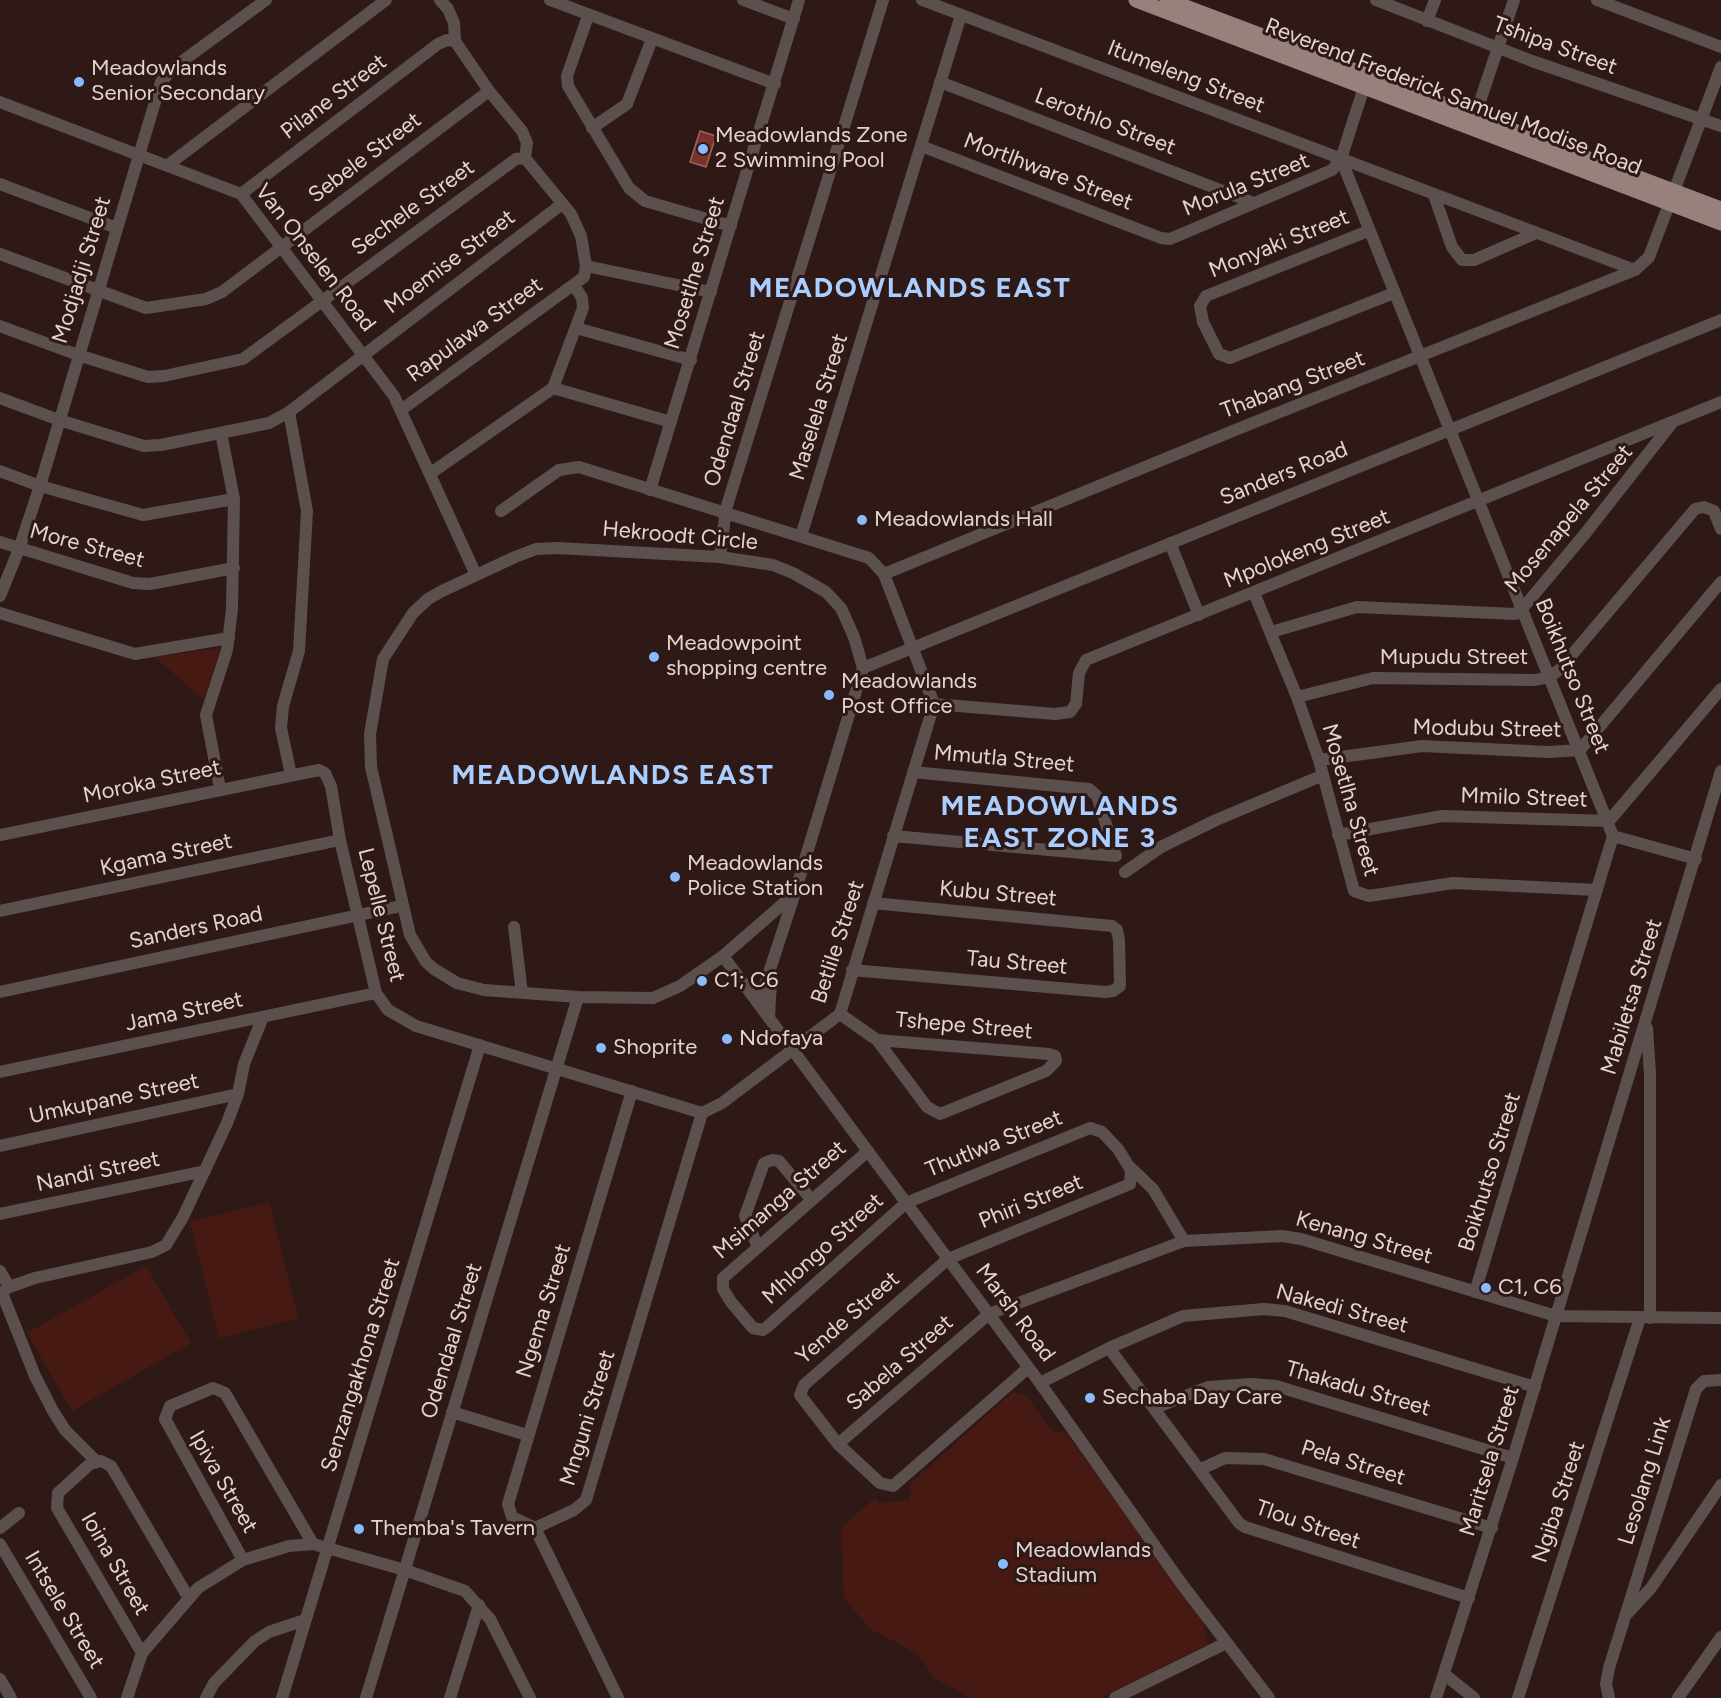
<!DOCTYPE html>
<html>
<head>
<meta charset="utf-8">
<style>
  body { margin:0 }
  canvas { display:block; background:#2e1916 }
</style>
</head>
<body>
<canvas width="1721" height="1698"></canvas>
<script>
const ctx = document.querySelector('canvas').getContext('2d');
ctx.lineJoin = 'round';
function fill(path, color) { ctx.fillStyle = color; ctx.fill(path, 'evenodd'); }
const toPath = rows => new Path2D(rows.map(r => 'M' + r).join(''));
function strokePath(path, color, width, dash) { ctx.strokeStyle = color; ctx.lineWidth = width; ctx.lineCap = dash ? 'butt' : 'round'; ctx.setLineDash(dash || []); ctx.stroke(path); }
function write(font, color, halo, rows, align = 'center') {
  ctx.font = font + ' Figtree,sans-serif'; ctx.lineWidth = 6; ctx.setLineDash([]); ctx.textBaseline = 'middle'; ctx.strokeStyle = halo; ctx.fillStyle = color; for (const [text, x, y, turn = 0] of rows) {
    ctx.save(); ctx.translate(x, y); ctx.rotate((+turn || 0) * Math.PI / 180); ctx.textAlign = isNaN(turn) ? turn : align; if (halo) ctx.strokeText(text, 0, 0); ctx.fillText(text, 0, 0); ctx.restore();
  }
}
const green = toPath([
  [220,648,204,700,155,657],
  [269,1202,298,1318,219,1338,190,1222],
  [146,1266,191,1343,72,1411,27,1333],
  [1013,1392,1025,1394,1053,1432,1066,1433,1202,1617,1208,1644,1102,1698,972,1698,935,1679,918,1654,872,1630,844,1599,841,1528,875,1498,880,1503,910,1500,911,1483]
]);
const water = toPath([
  [700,131,716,136,706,167,690,162,700,131]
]);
const minor = toPath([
  [440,0,448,9,454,23,455,41],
  [550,0,775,84],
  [743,0,794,19],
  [922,0,1635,270],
  [1376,0,1532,61,1721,126],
  [1597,0,1721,47],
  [588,16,567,76,568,86,629,188,645,201,731,226],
  [1427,21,1435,0],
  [455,41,489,91,522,131,527,143,525,158],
  [940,82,1254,203],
  [0,102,241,194,394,396,476,575],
  [1475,116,1514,0],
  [592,128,627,104,652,39],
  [921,146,1161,238,1170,239,1332,170,1341,159,1364,87],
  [1341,159,1613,836,1475,1292],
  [168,165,386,0],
  [0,184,117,228],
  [241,194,438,44,447,40,455,41],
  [1434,195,1452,247,1462,260,1474,260,1536,233],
  [1368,231,1206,296,1200,306,1203,322,1219,354,1230,358,1394,293],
  [0,254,146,308,206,299,222,292,489,91],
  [586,266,711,292],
  [0,326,78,355,148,377,164,376,243,359,516,159,525,158],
  [576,328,691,360],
  [553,388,671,422],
  [553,388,583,308,582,298,574,285],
  [0,398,59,420,144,446,161,445,269,423,289,412,562,204],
  [401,410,584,277,586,266,581,236,571,214,525,158],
  [289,412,307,511,299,651,283,706,281,728,291,775],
  [0,471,40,486,143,515,234,499],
  [431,473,553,388],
  [650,490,799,0],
  [801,536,961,15],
  [0,542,133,583,150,584,234,568],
  [1170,543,1199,615],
  [558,548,720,557,773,565,793,573,826,592,841,608,854,637,863,668,797,886,792,896,723,956,680,986,653,998,578,997,484,990,457,983,434,969,426,962,410,935,371,767,370,734,383,659,413,613,428,599,442,591,515,557,536,549,558,548],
  [720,557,726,509,883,0],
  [884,574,1245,426,1635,270,1649,257,1721,67],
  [1254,593,1297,697,1319,760,1354,891,1369,896,1453,883,1597,890],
  [0,596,19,549,40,486,161,82,173,68,266,0],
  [0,613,135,654,229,638],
  [1271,632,1357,607,1515,614,1522,609,1584,535,1672,423],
  [863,668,1721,320],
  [1297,697,1373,678,1535,680,1549,677,1559,670,1695,509,1704,507,1714,511,1721,529],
  [934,704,1055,714,1070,712,1076,704,1079,673,1086,660,1721,402],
  [1319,760,1422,746,1549,752,1580,750,1721,582],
  [220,789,206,715,227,650,232,609,234,499,221,433],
  [0,835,319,770,325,773,331,786,340,840,376,993,388,1010,416,1026,702,1113,722,1103,840,1014,934,704,884,574,869,558,579,467,559,470,501,511],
  [1338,835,1442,816,1609,821,1721,689],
  [893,836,1116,856,1097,796,1089,789,913,772],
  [1613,836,1696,859],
  [1125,872,1161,847,1216,820,1321,776],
  [0,911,340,840],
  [514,927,522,993],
  [723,956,1040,1383,1181,1583,1269,1698],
  [852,970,1105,992,1113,991,1120,986,1119,940,1117,930,1112,926,873,903],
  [0,992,401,906],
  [755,999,762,994,794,896],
  [840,1014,877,1040,1049,1054,1055,1056,1056,1061,1046,1071,940,1114,927,1107,877,1040],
  [769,1018,771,980],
  [1647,1028,1650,1074,1650,1318],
  [0,1072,376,993],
  [0,1146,238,1094],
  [868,1151,723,1278,723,1289,731,1302,753,1328,763,1330,767,1327,906,1203,1090,1128,1102,1132,1118,1149,1131,1170,1130,1184,948,1259,804,1385,800,1395,838,1444,880,1483,893,1486,1028,1368],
  [1130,1167,1153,1189,1184,1241],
  [0,1214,205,1171],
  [757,1245,745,1216,764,1163,772,1160,779,1161,810,1198],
  [0,1271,9,1287],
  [2,1293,35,1376,53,1411,65,1430,96,1461],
  [0,1294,9,1287,35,1278,152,1252,166,1245,183,1217,227,1123,238,1094,244,1064,263,1017],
  [1109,1348,1239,1523,1245,1527,1469,1598],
  [1040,1383,1109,1348,1183,1316,1264,1309,1285,1311,1535,1387],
  [1155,1408,1208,1387,1252,1384,1276,1386,1513,1458],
  [452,1412,527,1435],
  [838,1444,989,1314,1184,1241,1282,1236,1301,1239,1556,1316,1721,1318],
  [1201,1469,1225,1458,1264,1459,1492,1528],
  [0,1528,19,1513],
  [535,1528,512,1517,508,1504,632,1091],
  [535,1528,574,1510,586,1500,702,1113],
  [535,1528,618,1698],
  [0,1544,91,1698],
  [243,1560,165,1419,170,1406,213,1388,225,1393,313,1544],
  [1628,1613,1651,1588,1721,1485],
  [142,1653,57,1508,58,1493,90,1464,101,1461,111,1466,188,1597],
  [1444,1674,1474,1698],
  [0,1679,11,1698],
  [127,1698,142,1653,198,1588,243,1560,289,1546,313,1544,405,1570,465,1591,490,1619,530,1698],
  [206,1698,214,1683,255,1641,269,1632,305,1620],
  [282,1698,480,1045],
  [366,1698,578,997],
  [450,1698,479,1605],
  [1115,1698,1226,1643],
  [1436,1698,1513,1458,1721,771],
  [1518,1698,1640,1318],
  [1609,1698,1606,1684,1609,1668,1696,1389,1704,1381,1721,1380],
  [1678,1698,1721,1637]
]);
const major = toPath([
  [1136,0,1721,223],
  [1167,0,1721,209]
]);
const markers = [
  [79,82,6,"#89bafc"],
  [703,149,6,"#89bafc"],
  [862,520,6,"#89bafc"],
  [654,657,6,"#89bafc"],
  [829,695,6,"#89bafc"],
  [675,877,6,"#89bafc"],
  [702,981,6,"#89bafc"],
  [727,1039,6,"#89bafc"],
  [601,1048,6,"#89bafc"],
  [1486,1288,6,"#89bafc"],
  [1090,1398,6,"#89bafc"],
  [359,1529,6,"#89bafc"],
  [1003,1564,6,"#89bafc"]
];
const streetNames = [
  ["Tshipa Street",1555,46,20],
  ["Itumeleng Street",1186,77,21],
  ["Pilane Street",334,97,-37],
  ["Reverend Frederick Samuel Modise Road",1453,97,21],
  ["Lerothlo Street",1105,122,21],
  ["Sebele Street",365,158,-37],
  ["Mortlhware Street",1048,172,21],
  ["Morula Street",1246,185,-22],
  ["Sechele Street",413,208,-36],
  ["Monyaki Street",1279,244,-22],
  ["Van Onselen Road",315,258,52],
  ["Moemise Street",450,262,-37],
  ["Modjadji Street",82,270,-73],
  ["Mosetlhe Street",695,273,-73],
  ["Rapulawa Street",475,330,-36],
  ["Thabang Street",1293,385,-21],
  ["Maselela Street",819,407,-73],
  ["Odendaal Street",735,409,-73],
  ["Sanders Road",1284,474,-22],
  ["Mosenapela Street",1569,519,-50],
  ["Hekroodt Circle",680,536,5],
  ["More Street",87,546,15],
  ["Mpolokeng Street",1307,549,-22],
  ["Mupudu Street",1454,658],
  ["Boikhutso Street",1572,676,68],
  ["Modubu Street",1487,729,1],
  ["Mmutla Street",1004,759,5],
  ["Moroka Street",152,782,-12],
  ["Mmilo Street",1524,798,2],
  ["Mosetlha Street",1350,800,74],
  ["Kgama Street",166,855,-12],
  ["Kubu Street",998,894,5],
  ["Lepelle Street",381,915,76],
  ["Sanders Road",196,928,-12],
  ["Betlile Street",838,942,-72],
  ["Tau Street",1017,963,5],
  ["Mabiletsa Street",1632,997,-73],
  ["Jama Street",184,1012,-12],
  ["Tshepe Street",964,1026,5],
  ["Umkupane Street",114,1099,-12],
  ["Thutlwa Street",994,1144,-22],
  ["Nandi Street",98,1172,-12],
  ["Boikhutso Street",1490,1172,-73],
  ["Msimanga Street",780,1200,-41],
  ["Phiri Street",1031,1202,-22],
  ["Kenang Street",1364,1238,16],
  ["Mhlongo Street",823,1249,-42],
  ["Nakedi Street",1342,1309,15],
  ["Ngema Street",544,1311,-73],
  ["Marsh Road",1015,1313,53],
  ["Yende Street",848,1318,-41],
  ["Odendaal Street",452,1341,-73],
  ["Sabela Street",900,1363,-41],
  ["Senzangakhona Street",361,1365,-73],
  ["Thakadu Street",1358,1389,16],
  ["Mnguni Street",588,1418,-73],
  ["Maritsela Street",1490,1461,-73],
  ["Pela Street",1353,1463,17],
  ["Lesolang Link",1645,1481,-73],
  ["Ipiva Street",223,1482,60],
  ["Ngiba Street",1559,1502,-72],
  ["Tlou Street",1308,1525,19],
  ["Ioina Street",115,1564,60],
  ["Intsele Street",64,1610,59]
];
const poiNames = [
  ["Meadowlands",91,69],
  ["Senior Secondary",91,94],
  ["Meadowlands Zone",715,136],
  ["2 Swimming Pool",715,161],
  ["Meadowlands Hall",874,520],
  ["Meadowpoint",666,644],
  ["shopping centre",666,669],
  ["Meadowlands",841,682],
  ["Post Office",841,707],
  ["Meadowlands",687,864],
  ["Police Station",687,889],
  ["C1; C6",714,981],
  ["Ndofaya",739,1039],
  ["Shoprite",613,1048],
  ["C1, C6",1498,1288],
  ["Sechaba Day Care",1102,1398],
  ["Themba's Tavern",371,1529],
  ["Meadowlands",1015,1551],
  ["Stadium",1015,1576]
];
const districtNames = [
  ["MEADOWLANDS EAST",910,289],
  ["MEADOWLANDS EAST",613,776],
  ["MEADOWLANDS",1060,807],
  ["EAST ZONE 3",1060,839]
];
fill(green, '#471913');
fill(water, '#7a332a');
strokePath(water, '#9a635c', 1.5);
strokePath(minor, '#5c504e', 12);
strokePath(major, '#98817d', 15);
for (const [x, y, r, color] of markers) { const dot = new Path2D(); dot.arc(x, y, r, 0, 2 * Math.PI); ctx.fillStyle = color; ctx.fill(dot); strokePath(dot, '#2e1916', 2); }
write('22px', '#e3d3d1', '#2e1916', streetNames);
write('22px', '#e3d3d1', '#2e1916', poiNames, 'left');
ctx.letterSpacing = '1.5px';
write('bold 28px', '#a9ceff', '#2e1916', districtNames);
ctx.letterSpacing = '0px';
</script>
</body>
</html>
